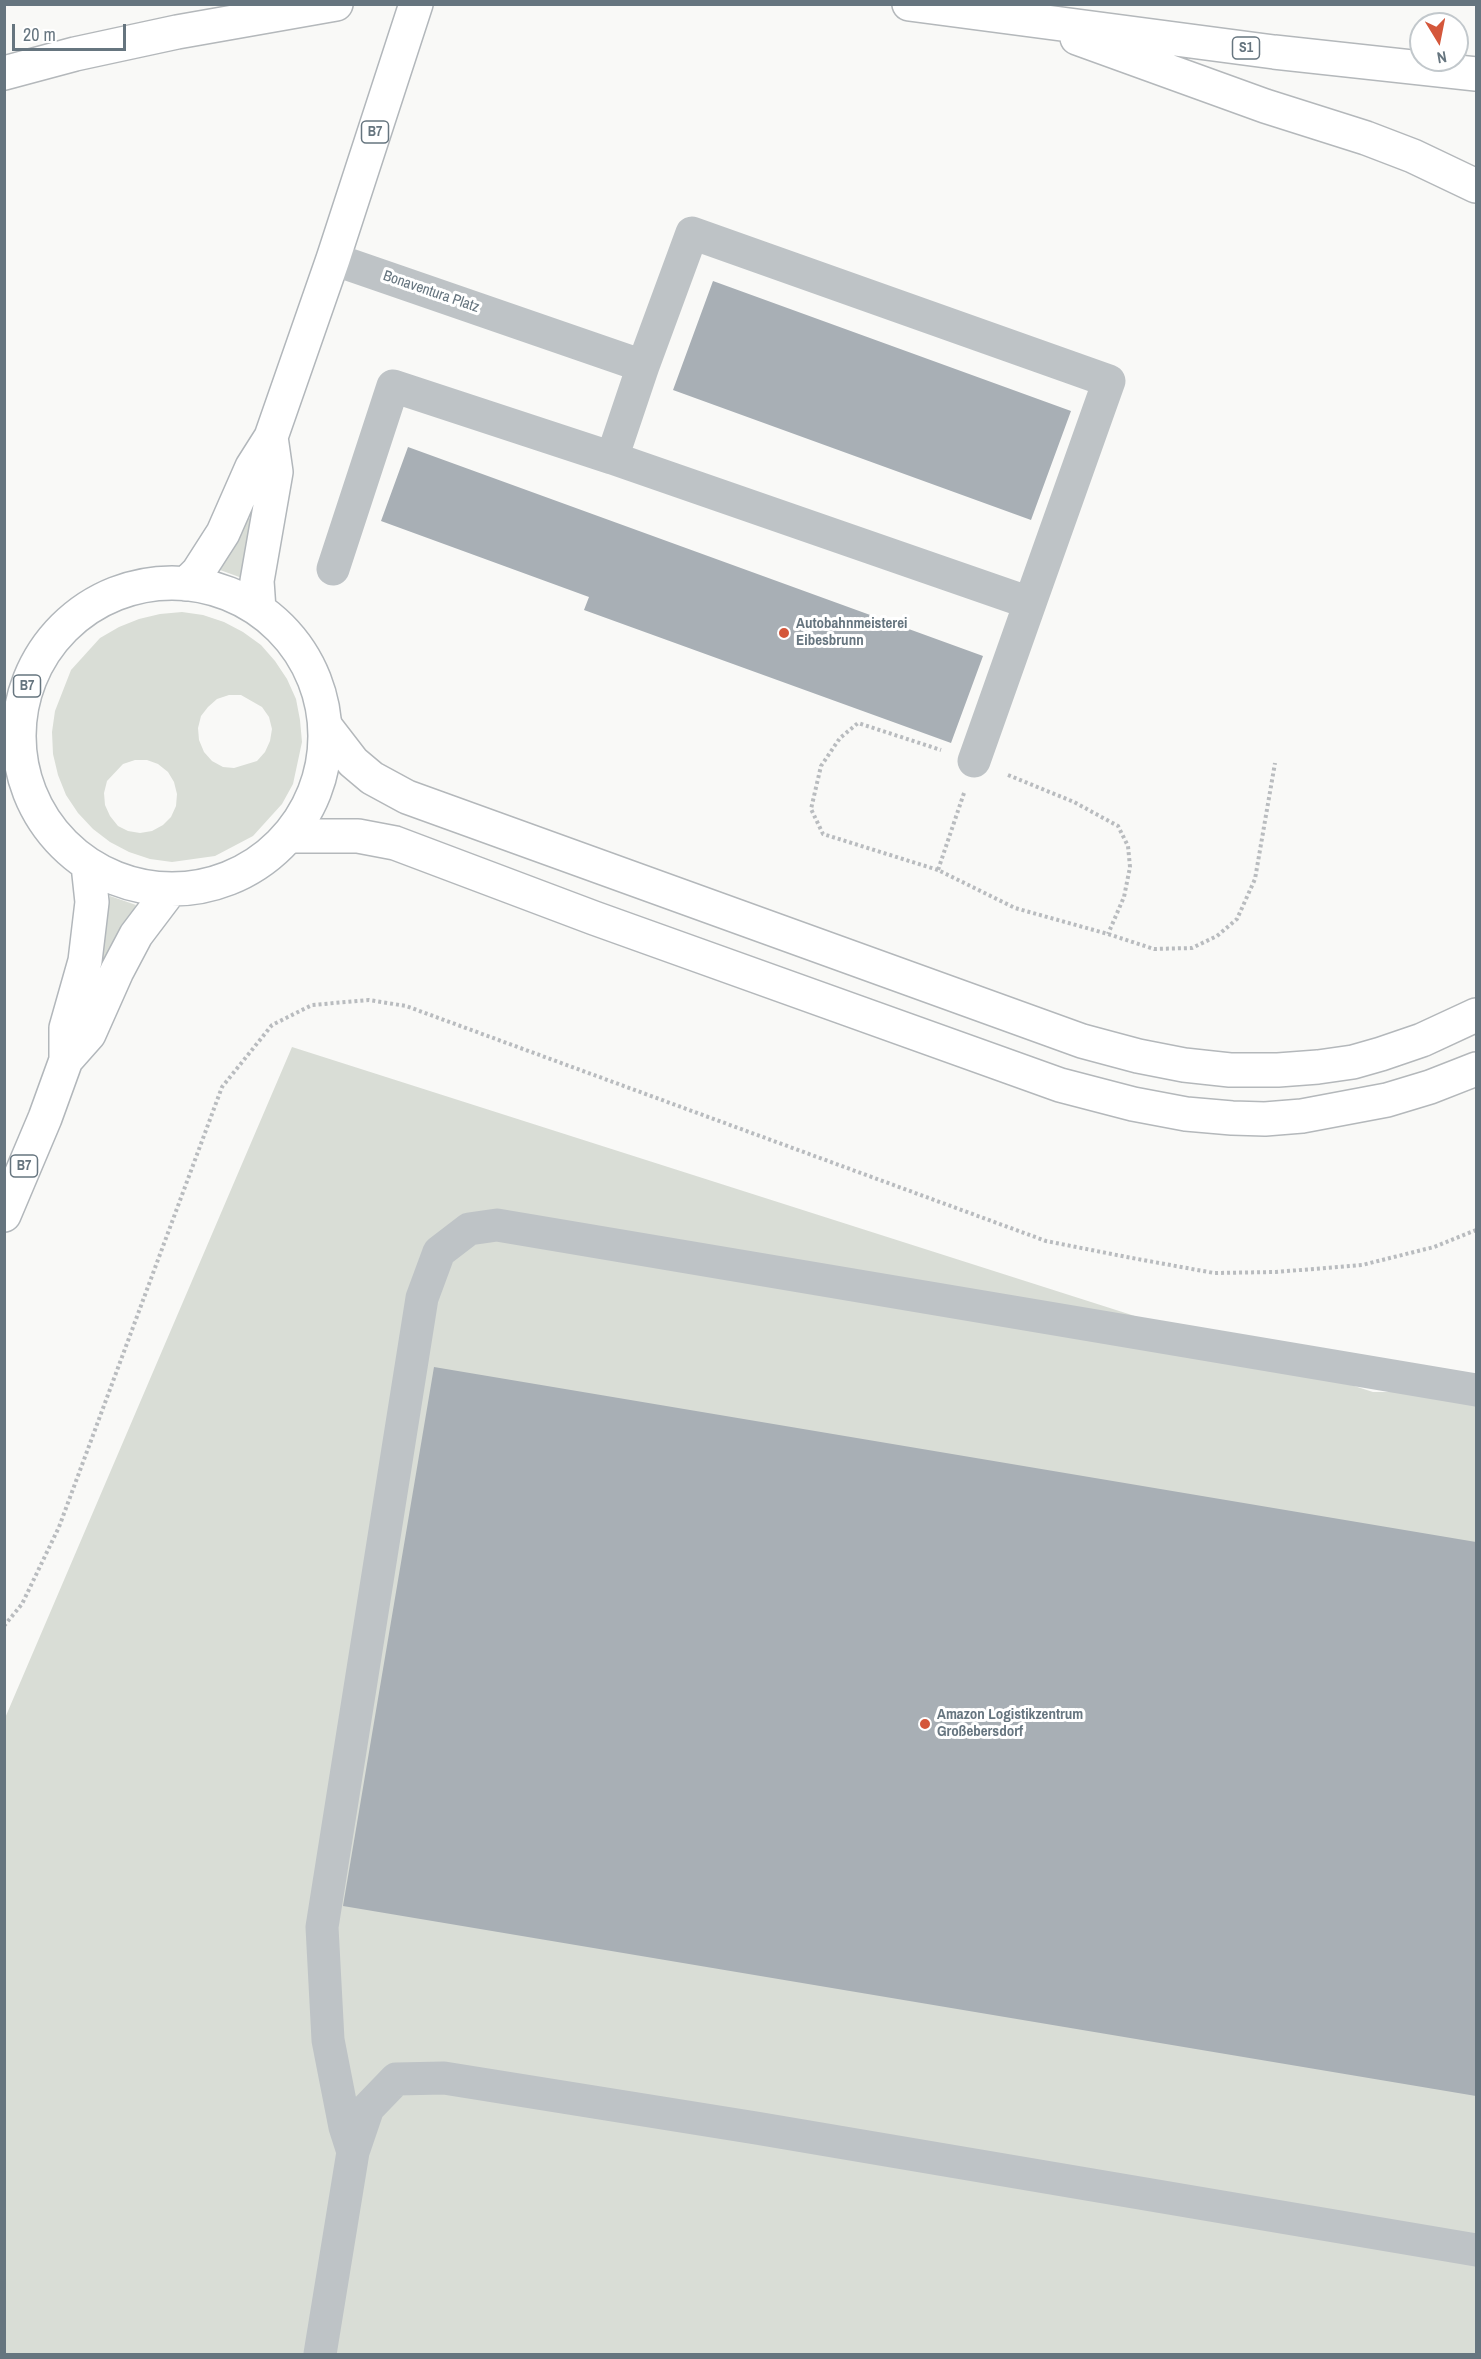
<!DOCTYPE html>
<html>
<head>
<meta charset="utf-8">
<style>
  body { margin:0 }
  #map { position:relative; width:1481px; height:2359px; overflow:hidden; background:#f9f9f7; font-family:"Archivo Narrow",sans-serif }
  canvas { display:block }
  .frame { position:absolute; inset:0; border:6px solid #66757f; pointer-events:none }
  .north { position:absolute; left:1409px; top:12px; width:60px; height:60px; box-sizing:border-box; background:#fff; border:2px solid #c2c8cc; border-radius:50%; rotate:170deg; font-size:16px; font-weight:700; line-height:24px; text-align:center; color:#66757f }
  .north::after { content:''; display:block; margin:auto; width:21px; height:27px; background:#d4573b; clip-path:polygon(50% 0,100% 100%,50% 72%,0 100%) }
  .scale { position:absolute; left:12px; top:24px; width:114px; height:27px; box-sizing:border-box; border:3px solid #66757f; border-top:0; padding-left:8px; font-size:18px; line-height:21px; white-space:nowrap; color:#66757f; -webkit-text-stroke:4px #fff; paint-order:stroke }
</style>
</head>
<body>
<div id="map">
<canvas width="1481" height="2359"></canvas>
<div class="frame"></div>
<div class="north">N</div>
<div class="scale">20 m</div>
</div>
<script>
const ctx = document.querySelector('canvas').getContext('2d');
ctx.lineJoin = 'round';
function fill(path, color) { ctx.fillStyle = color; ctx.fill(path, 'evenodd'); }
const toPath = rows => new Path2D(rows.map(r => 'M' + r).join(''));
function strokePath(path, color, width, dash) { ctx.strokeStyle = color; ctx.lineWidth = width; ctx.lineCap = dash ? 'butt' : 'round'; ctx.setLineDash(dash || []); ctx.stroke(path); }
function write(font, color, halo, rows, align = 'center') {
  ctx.font = font + ' "Archivo Narrow",sans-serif'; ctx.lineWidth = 6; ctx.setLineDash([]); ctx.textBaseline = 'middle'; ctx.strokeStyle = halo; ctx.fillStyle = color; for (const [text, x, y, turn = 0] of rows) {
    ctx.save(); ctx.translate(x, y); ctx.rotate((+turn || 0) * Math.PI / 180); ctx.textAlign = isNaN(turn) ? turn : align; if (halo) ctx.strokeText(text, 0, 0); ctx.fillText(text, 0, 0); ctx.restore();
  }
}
const green = toPath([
  [244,517,252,519,242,578,220,570,219,567],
  [182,612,203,615,224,622,243,632,261,645,275,661,287,679,296,699,300,720,302,742,293,784,282,804,253,836,215,856,172,862,150,859,129,852,110,842,93,829,78,813,66,795,58,775,53,754,52,732,55,711,71,670,100,638,119,627,139,619,160,614],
  [229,695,241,695,262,707,269,717,272,729,270,741,265,752,257,761,234,768,223,767,212,761,204,752,199,740,198,728,201,716,208,707,217,699],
  [135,760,147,760,158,764,168,772,174,782,177,794,176,806,171,817,163,825,152,831,140,833,128,831,118,826,110,816,105,805,104,793,107,781,123,764],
  [110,896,136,905,107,960,97,958],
  [292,1047,1373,1392,1476,1392,1476,2354,5,2354,5,1718]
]);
const building = toPath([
  [713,281,1071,411,1031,520,673,390],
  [408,447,983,656,951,743,584,610,589,597,381,521],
  [434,1367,1476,1542,1476,2096,343,1906]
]);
const path = toPath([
  [1008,775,1074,802,1118,826,1128,846,1130,867,1124,897,1108,934],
  [964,793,938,870,1015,908,1108,934,1154,949,1192,948,1217,936,1237,919,1255,879,1275,763],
  [938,870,823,834,811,809,821,766,840,738,858,723,941,750],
  [4,1626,22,1604,59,1527,222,1087,272,1025,312,1005,369,1000,406,1006,1046,1241,1132,1258,1214,1273,1276,1272,1362,1265,1434,1247,1476,1230]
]);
const minor = toPath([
  [333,259,643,366,612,458,1030,603,1109,381,692,233,643,366],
  [333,569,393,386,612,458],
  [974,761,1030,603],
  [353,2152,345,2127,328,2040,322,1927,422,1298,439,1252,469,1229,497,1225,1476,1390],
  [320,2354,353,2152,368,2108,396,2079,444,2078,756,2128,1476,2250]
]);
const major = toPath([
  '19 736a153 153 0 1 1 306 0a153 153 0 1 1-306 0Z',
  [186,584,198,572,223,533,252,467,271,437,333,259,416,4],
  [259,610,257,581,276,472,271,437],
  [66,1060,89,1034,117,971,136,935,170,890],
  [4,1215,45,1118,66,1060,66,1028,85,961,92,902,88,865]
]);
const highway = toPath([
  [909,4,1274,52,1476,74],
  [1077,38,1265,106,1366,138,1413,156,1476,186],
  [4,73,75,54,177,32,336,4],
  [326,727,353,762,372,778,407,797,1082,1041,1138,1056,1184,1065,1230,1070,1278,1070,1318,1067,1353,1062,1381,1054,1422,1040,1476,1015],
  [289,836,358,836,395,843,594,918,1060,1085,1133,1104,1186,1114,1232,1118,1265,1119,1302,1116,1387,1100,1430,1087,1476,1069]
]);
const markers = [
  [784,633,6,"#d4573b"],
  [925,1724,6,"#d4573b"]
];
const shields = [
  [1246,48,27],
  [375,132,27],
  [27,686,27],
  [24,1166,27]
];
const shieldNames = [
  ["S1",1246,48],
  ["B7",375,132],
  ["B7",27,686],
  ["B7",24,1166]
];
const streetNames = [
  ["Bonaventura Platz",431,292,19]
];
const poiNames = [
  ["Autobahnmeisterei",796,624],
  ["Eibesbrunn",796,641],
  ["Amazon Logistikzentrum",937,1715],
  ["Großebersdorf",937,1732]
];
fill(green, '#d9ddd6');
fill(building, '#a8afb5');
strokePath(major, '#b2b7bb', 36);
strokePath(highway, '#b4b8bb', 36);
strokePath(path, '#b9bcbf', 4, [3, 3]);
strokePath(minor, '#bec3c6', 33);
strokePath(major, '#fff', 33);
strokePath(highway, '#fff', 33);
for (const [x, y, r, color] of markers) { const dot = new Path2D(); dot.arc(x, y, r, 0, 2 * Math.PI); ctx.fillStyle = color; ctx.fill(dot); strokePath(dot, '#fff', 2); }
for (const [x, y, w] of shields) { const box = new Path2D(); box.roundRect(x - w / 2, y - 11, w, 22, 4.5); ctx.fillStyle = '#fff'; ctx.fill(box); strokePath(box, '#66757f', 1.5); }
write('bold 14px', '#66757f', null, shieldNames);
write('15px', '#66757f', '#fff', streetNames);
write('bold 15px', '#66757f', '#fff', poiNames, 'left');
</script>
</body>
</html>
